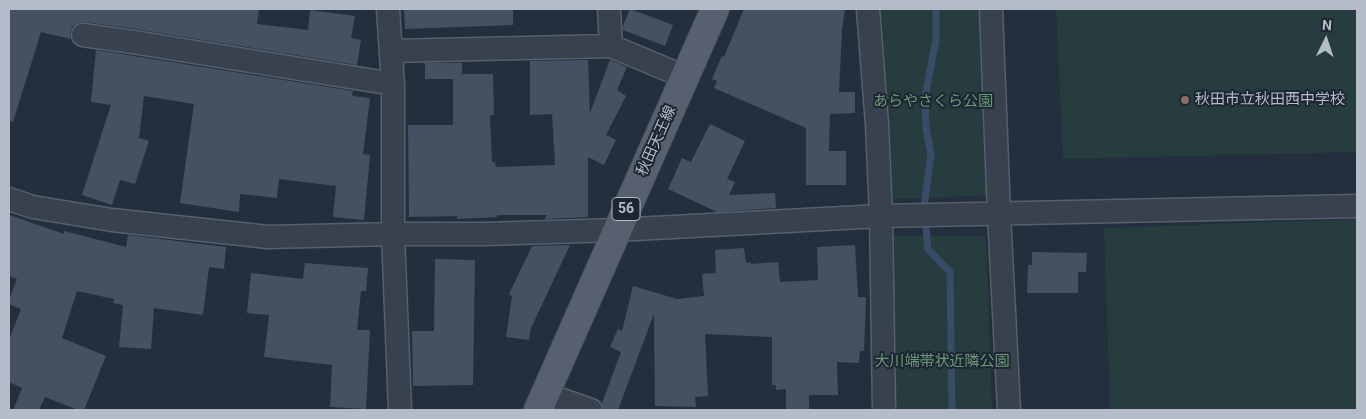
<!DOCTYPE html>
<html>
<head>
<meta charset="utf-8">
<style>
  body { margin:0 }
  #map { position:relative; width:1366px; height:419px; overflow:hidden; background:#242f3e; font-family:Roboto,sans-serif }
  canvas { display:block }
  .frame { position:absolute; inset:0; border:10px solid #b4bcc9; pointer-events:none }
  .north { position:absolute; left:1301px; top:15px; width:50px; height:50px; -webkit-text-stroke:4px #1d2633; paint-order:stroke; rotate:4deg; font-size:14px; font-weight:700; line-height:20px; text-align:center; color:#b4bcc9 }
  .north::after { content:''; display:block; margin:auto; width:18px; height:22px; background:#b4bcc9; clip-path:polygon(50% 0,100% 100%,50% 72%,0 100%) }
</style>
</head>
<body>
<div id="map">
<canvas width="1366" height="419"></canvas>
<div class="frame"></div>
<div class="north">N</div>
</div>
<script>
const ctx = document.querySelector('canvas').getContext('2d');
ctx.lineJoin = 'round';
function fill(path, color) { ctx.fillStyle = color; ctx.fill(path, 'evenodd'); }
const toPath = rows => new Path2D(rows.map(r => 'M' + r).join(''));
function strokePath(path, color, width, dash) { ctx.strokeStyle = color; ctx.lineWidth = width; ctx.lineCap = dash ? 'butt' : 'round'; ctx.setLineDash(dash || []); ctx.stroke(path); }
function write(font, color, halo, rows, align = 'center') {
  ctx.font = font + ' Roboto,"Noto Sans JP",sans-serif'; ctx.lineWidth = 4; ctx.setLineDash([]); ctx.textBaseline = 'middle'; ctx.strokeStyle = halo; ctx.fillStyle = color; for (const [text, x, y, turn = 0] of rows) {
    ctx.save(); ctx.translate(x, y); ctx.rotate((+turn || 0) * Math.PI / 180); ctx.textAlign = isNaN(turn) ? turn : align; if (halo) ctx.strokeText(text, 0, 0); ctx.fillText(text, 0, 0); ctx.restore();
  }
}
const green = toPath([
  [877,9,981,9,989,195,886,200],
  [1056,9,1357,9,1357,152,1063,159],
  [1357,219,1357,410,1110,410,1104,228],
  [891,236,986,236,992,410,895,410]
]);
const stream = toPath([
  [936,9,936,40,925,97,926,128,931,155,924,207,928,249,950,272,952,410]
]);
const building = toPath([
  [9,9,259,9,257,24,308,30,310,10,355,16,351,38,361,40,357,65,135,29,85,22,79,23,72,27,70,33,71,39,41,32,13,122,9,121],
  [404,9,513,9,513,25,405,29],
  [630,9,673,25,665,46,623,30,623,26],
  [744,9,845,9,842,30,839,92,855,92,855,113,830,114,829,151,846,151,846,185,806,185,806,128,714,88,717,81,712,79,722,56,724,57],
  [96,50,353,91,352,96,370,98,363,154,370,155,364,220,333,217,336,186,279,179,277,198,240,194,239,212,180,203,194,104,144,96,139,138,149,141,135,184,120,180,112,205,82,195,111,105,91,102],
  [588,60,590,113,610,60,627,67,617,90,626,96,606,135,616,140,604,165,588,157,588,217,545,219,547,215,497,215,497,217,457,219,457,216,409,217,408,125,453,125,453,79,425,79,425,63,462,63,462,74,493,74,494,115,490,115,492,162,495,162,496,167,555,165,552,114,530,115,530,61],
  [710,124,745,141,727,179,735,182,729,195,775,193,776,208,717,212,668,189,682,158,691,162],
  [9,215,64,234,64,231,126,247,128,235,226,247,224,269,209,267,203,315,154,308,151,349,119,347,123,305,113,303,114,299,77,291,62,338,106,356,84,410,78,410,45,397,39,410,13,410,22,388,9,382,9,340,21,309,9,304,9,300,17,279,9,276],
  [570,245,531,328,529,340,506,337,512,296,509,294,532,246],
  [855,245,858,297,866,297,864,351,860,351,859,363,837,362,838,395,809,395,809,410,786,410,786,389,776,390,776,385,772,385,772,337,705,334,708,396,695,397,696,407,655,406,654,314,618,410,604,410,602,403,621,352,610,347,618,329,622,331,633,286,677,299,704,296,702,274,716,273,715,250,744,248,746,263,751,262,751,264,778,262,780,282,818,280,817,247],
  [1032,252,1087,253,1086,272,1078,272,1078,293,1027,293,1028,265,1032,265],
  [435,259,475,260,473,385,413,386,412,331,434,331],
  [305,263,368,268,366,291,361,291,357,330,370,330,366,409,330,407,332,365,264,357,269,315,247,313,251,273,303,279]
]);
const minor = toPath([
  [388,9,393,84,393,234,400,410],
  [609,9,611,46,685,77],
  [868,9,877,125,881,216,884,410],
  [991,9,999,214,1009,410],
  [83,35,133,42,393,84],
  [391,51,611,46],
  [9,199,33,207,112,220,268,237,393,234,485,234,616,230,881,216,1357,206],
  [546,394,591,410]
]);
const major = toPath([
  [538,410,715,9]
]);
const markers = [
  [1185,100,5,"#8d6e63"]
];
const shields = [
  [626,209,28]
];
const shieldNames = [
  ["56",626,209]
];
const poiNames = [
  ["秋田市立秋田西中学校",1195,100]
];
const parkNames = [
  ["あらやさくら公園",933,102],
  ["大川端帯状近隣公園",942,362]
];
const streetNames = [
  ["秋田天王線",657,141,-66]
];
fill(green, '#263c3f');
strokePath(stream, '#394c67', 7);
fill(building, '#455162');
strokePath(minor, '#565f6c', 25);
strokePath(major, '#414a57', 30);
strokePath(minor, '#38414e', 22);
strokePath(major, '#56606e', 28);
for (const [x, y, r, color] of markers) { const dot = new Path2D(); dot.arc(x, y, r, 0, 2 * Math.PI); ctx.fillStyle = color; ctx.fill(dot); strokePath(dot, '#1d2633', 2); }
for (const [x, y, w] of shields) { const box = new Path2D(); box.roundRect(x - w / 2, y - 11.5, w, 23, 4); ctx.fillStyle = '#1d2633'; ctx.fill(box); strokePath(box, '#b4bcc9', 1); }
write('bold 14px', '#b4bcc9', null, shieldNames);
write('15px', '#b4bcc9', '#1d2633', poiNames, 'left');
write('15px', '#6b9a76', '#1d2633', parkNames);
write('15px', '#b4bcc9', '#1d2633', streetNames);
</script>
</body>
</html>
